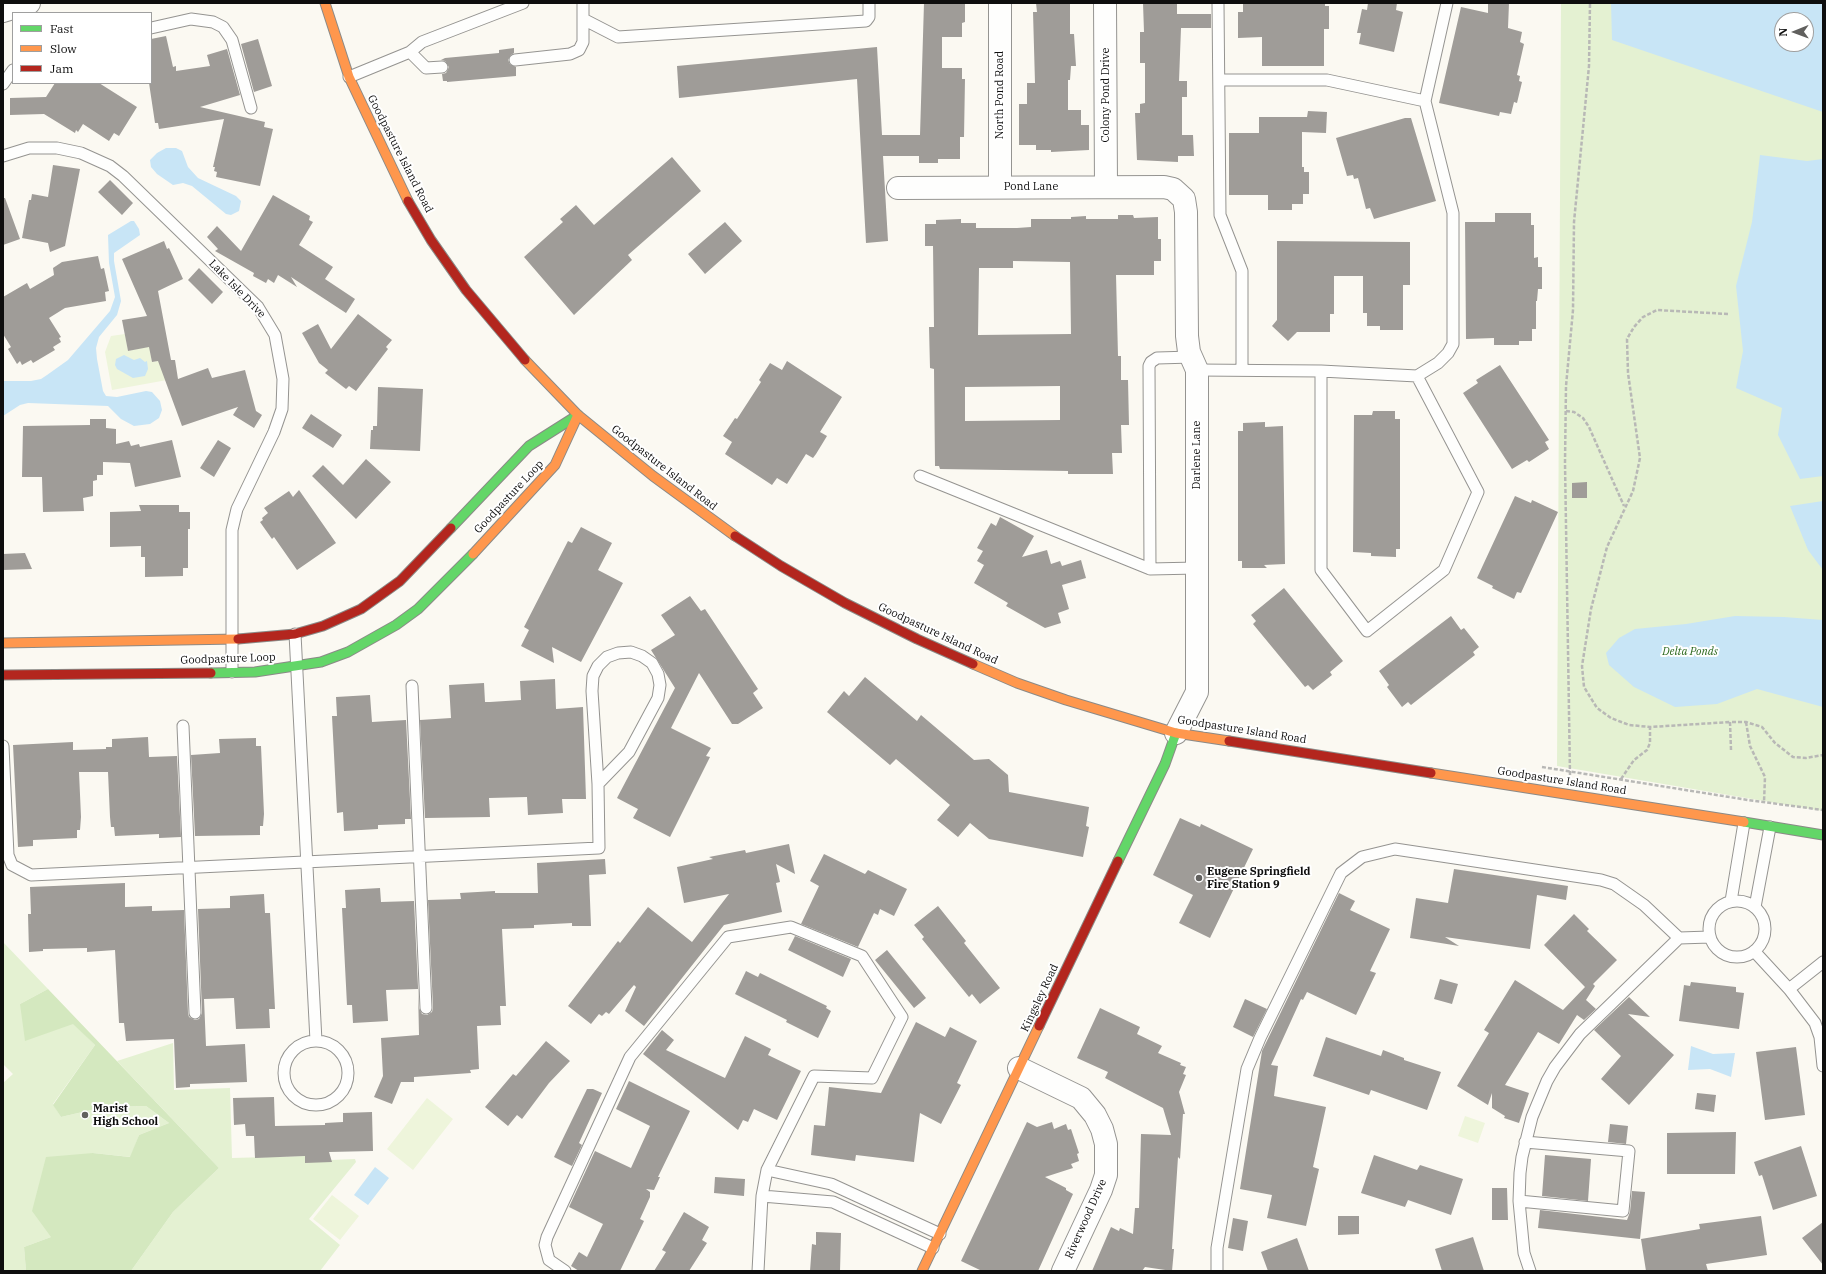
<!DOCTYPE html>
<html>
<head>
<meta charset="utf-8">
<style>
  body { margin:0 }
  #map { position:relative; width:1826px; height:1274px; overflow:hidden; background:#fbf9f2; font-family:"IBM Plex Serif",serif }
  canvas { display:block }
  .frame { position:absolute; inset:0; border:4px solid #0e0e0e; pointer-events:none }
  .legend { position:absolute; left:12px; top:12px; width:140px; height:72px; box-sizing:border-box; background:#fff; border:1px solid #9f9f9f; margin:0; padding:5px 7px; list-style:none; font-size:12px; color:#0e0e0e }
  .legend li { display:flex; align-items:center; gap:8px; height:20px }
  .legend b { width:20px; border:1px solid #9f9f9f }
  .north { position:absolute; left:1774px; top:12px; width:40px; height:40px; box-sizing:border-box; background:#fff; border:1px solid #9f9f9f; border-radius:50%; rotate:269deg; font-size:11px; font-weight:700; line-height:16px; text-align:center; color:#0e0e0e }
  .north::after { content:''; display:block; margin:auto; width:14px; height:18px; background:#61605e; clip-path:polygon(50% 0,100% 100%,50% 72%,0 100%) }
</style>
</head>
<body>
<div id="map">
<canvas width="1826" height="1274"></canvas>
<div class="frame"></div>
<ul class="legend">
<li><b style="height:5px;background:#63d668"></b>Fast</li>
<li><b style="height:5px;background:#ff974d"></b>Slow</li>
<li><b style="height:5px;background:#b3261e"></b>Jam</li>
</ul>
<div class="north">N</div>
</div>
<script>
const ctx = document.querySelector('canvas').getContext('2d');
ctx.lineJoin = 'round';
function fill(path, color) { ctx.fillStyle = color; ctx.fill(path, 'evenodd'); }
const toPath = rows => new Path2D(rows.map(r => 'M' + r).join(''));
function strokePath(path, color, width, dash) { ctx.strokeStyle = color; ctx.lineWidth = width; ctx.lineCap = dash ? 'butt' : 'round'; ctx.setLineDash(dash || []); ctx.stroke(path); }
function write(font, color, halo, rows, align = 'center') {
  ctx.font = font + ' "IBM Plex Serif",serif'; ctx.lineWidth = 4; ctx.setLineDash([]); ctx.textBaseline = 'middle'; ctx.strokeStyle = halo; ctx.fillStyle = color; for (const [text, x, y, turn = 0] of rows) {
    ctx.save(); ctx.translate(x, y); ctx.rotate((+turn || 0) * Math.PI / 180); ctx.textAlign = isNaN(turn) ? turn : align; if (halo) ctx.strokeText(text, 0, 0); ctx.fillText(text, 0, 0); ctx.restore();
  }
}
const green = toPath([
  [1561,3,1823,3,1823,811,1557,766],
  [1782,20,1806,20,1806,44,1782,44],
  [3,942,48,989,20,1004,74,1024,95,1045,53,1104,61,1117,104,1107,146,1106,169,1123,139,1135,131,1157,93,1153,51,1237,24,1247,26,1271,3,1271,3,1083,13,1074,3,1064],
  [173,1043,174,1090,230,1088,232,1158,305,1156,331,1160,355,1159,356,1162,309,1219,340,1245,320,1271,131,1271,173,1212,219,1168,117,1061]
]);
const forest = toPath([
  [48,989,219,1168,173,1212,131,1271,26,1271,24,1247,51,1237,32,1211,46,1157,93,1153,130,1157,139,1135,169,1123,146,1106,104,1107,61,1117,53,1105,95,1045,73,1024,25,1041,20,1004]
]);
const pitch = toPath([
  [125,334,128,351,151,346,150,351,152,362,164,360,167,380,112,390,105,352,111,336],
  [427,1098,453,1119,413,1170,387,1149],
  [1465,1116,1485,1123,1478,1143,1458,1136],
  [332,1195,359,1216,340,1240,313,1219]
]);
const water = toPath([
  [1611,3,1823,3,1823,112,1612,40],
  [1782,20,1806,20,1806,44,1782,44],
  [166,148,176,148,182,151,188,167,198,178,236,196,241,201,239,211,231,215,226,214,192,186,183,183,173,185,157,174,151,167,150,160,157,153],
  [1760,155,1807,161,1823,159,1823,476,1800,479,1778,435,1782,408,1736,388,1743,351,1736,286,1752,222],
  [131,221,134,221,139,229,140,235,114,253,114,261,121,301,117,315,99,337,96,348,97,359,103,391,106,396,117,397,146,391,152,392,160,401,162,410,159,418,150,424,134,426,121,419,108,406,28,403,20,405,3,416,3,381,31,381,41,379,47,375,68,360,110,311,115,297,109,263,108,235],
  [124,355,134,360,140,358,145,362,147,361,148,369,145,376,133,378,117,369,115,365,116,359],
  [1823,501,1823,570,1808,550,1790,506],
  [1735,616,1784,617,1823,620,1823,707,1757,689,1717,704,1675,707,1634,687,1609,665,1606,653,1619,638,1635,629,1686,624],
  [1691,1046,1713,1054,1735,1053,1731,1077,1710,1069,1688,1070],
  [375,1167,389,1178,368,1205,354,1195]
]);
const building = toPath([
  [924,3,965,3,965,22,962,23,962,37,942,37,942,68,962,68,962,79,965,79,964,137,960,137,960,159,938,159,938,163,919,163,919,156,883,156,888,241,866,243,857,79,679,98,677,66,877,47,882,135,920,135],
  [1036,3,1070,3,1070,34,1074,34,1076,66,1071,66,1070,80,1068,80,1068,110,1081,110,1081,125,1089,125,1089,150,1051,152,1051,150,1036,150,1036,145,1019,145,1019,104,1027,104,1027,83,1035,83,1033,12,1037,12],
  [1143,3,1177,3,1177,14,1211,14,1211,28,1181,28,1179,81,1187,81,1187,97,1182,97,1182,135,1193,135,1194,156,1178,156,1178,162,1137,160,1135,113,1140,113,1140,104,1145,103,1145,63,1140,63,1140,32,1144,32],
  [1243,3,1325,3,1325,6,1329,6,1329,29,1324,29,1324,66,1262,66,1262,37,1238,38,1238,12,1243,12],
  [1368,3,1397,3,1396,10,1403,12,1394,52,1359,44,1361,33,1357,33,1362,9,1367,10],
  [1488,3,1509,3,1508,28,1522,32,1520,42,1524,44,1517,75,1520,76,1519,81,1522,82,1517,103,1514,102,1511,114,1500,112,1499,116,1439,103,1461,7,1488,13],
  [166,36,173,67,176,66,176,71,210,66,207,55,227,49,240,95,200,107,265,122,264,127,273,129,260,186,216,177,217,172,214,171,215,167,213,167,224,119,159,129,158,123,155,123,149,83,151,83,151,39],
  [258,39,272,86,254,92,241,44],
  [514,48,514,53,511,55,508,60,510,64,516,67,516,76,447,82,447,81,443,81,442,74,446,73,449,67,445,61,441,60,445,58,499,53,499,50],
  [55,83,99,83,137,107,119,136,114,133,109,141,83,124,78,132,76,130,75,133,44,114,10,115,10,98,46,97],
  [1308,111,1327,112,1326,133,1302,132,1302,167,1304,167,1304,172,1309,172,1309,194,1303,194,1303,204,1292,204,1292,210,1268,210,1268,195,1229,195,1229,133,1259,133,1259,117,1307,117],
  [1405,118,1411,118,1436,201,1374,219,1370,208,1366,209,1358,178,1354,179,1353,175,1347,176,1336,138],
  [672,157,701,191,628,255,632,260,574,315,524,257,563,222,560,219,576,205,594,225],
  [53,165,80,169,65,246,50,252,48,243,22,238,29,200,31,200,32,194,48,197],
  [110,180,133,203,122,215,98,192],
  [273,195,310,216,309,220,313,222,299,245,333,267,325,279,355,299,346,313,291,277,297,287,278,275,274,283,268,279,266,283,253,276,254,273,215,251,218,249,207,237,217,226,241,251],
  [3,198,5,198,20,239,3,245],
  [1495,213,1531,213,1531,225,1534,225,1534,258,1538,257,1538,267,1542,267,1542,289,1538,289,1537,301,1536,301,1536,329,1532,329,1532,341,1519,341,1519,345,1494,345,1494,338,1466,339,1465,222,1495,222],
  [1118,215,1133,215,1134,218,1158,217,1158,239,1161,239,1161,261,1154,261,1154,275,1116,275,1118,356,1121,356,1121,380,1128,380,1129,425,1121,425,1122,453,1112,453,1113,474,1068,474,1068,471,940,469,939,466,935,466,934,369,930,368,929,327,934,327,933,246,925,246,925,224,936,224,936,220,961,219,961,223,976,223,976,228,1017,228,1031,227,1031,219,1071,219,1071,217,1086,216,1086,219,1118,219],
  [1013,261,1070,262,1071,334,978,335,979,268,1013,268],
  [1060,386,1060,420,965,421,965,387],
  [725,222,742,241,705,274,688,254],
  [164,241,167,249,169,248,183,279,158,291,171,360,175,360,178,379,208,368,212,378,245,370,256,411,262,415,254,428,233,415,238,407,182,426,158,361,152,362,149,347,128,351,122,320,147,316,122,259],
  [1277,241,1410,242,1410,285,1403,285,1403,330,1380,330,1380,326,1367,326,1367,313,1363,313,1363,276,1334,276,1334,314,1330,314,1330,332,1297,332,1288,341,1272,326,1277,320],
  [98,256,101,269,104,268,109,291,105,292,106,301,65,308,49,318,61,337,59,338,61,342,53,347,55,350,33,363,31,360,22,365,20,361,17,364,8,349,11,347,3,334,3,297,27,283,30,289,54,275,53,268,62,262],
  [199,268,223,292,212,304,188,280],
  [358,314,392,340,386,347,388,349,356,391,349,386,346,389,325,373,328,370,319,363,302,333,318,324,331,349],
  [787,361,842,397,820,432,827,436,816,454,813,458,806,454,787,484,777,478,772,485,725,454,732,442,723,436,735,418,737,419,761,382,759,380,770,363,782,370],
  [1500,365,1549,440,1545,442,1549,449,1529,462,1527,460,1512,469,1463,393,1478,383,1476,380],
  [378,387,423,389,420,451,370,449,371,430,373,430,373,426,377,426],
  [1373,411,1395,411,1395,419,1400,419,1400,549,1396,549,1396,557,1371,556,1371,553,1353,552,1354,415,1372,415],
  [311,414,342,435,333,448,302,428],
  [90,419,106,419,106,428,116,429,116,444,129,441,131,446,139,444,140,447,172,440,181,477,135,487,130,463,103,462,103,475,97,475,97,480,93,481,93,496,83,498,84,511,43,512,42,477,22,477,23,426,90,425],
  [1265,422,1265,427,1283,426,1285,564,1264,565,1267,568,1242,568,1242,561,1238,561,1238,431,1243,431,1243,423],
  [218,440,231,448,214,477,200,468],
  [366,459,391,482,356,519,312,476,323,465,343,485],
  [1587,482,1587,498,1572,498,1572,483],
  [299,490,336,543,297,570,274,537,272,539,260,522,263,520,262,518,268,513,264,508,289,491,293,497],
  [1515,496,1531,503,1532,500,1558,512,1521,593,1517,592,1514,599,1492,588,1493,586,1477,578],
  [139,505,179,505,179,512,190,512,190,529,188,529,188,568,183,568,183,576,145,577,145,557,141,557,141,546,110,547,110,512,141,511],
  [1000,517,1034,536,1022,557,1047,550,1051,564,1060,561,1062,566,1081,560,1086,578,1062,585,1069,609,1058,613,1061,623,1045,628,1006,606,1008,603,974,583,984,565,977,561,983,551,977,548,991,523,996,526],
  [581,527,612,543,598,570,623,583,581,662,552,647,554,663,521,646,529,630,524,627,568,541,572,543],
  [25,553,32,569,3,570,3,554],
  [1284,588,1343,661,1330,672,1332,675,1313,690,1308,685,1305,687,1253,624,1256,621,1251,615],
  [690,596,701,611,705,609,758,689,753,693,763,708,738,724,732,724,699,673,671,728,711,748,706,756,710,757,670,837,633,818,638,809,617,798,675,688,651,650,675,635,661,615],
  [1451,616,1461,630,1464,628,1479,647,1473,652,1475,655,1411,705,1408,702,1402,707,1387,687,1389,685,1379,671],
  [865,677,917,721,921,715,974,760,989,759,1008,775,1009,792,1089,807,1086,826,1089,827,1083,857,989,839,970,823,958,837,937,820,950,805,896,759,890,765,827,712,844,691,849,696],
  [555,679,556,709,583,707,586,799,562,799,563,813,528,815,527,797,489,798,490,817,425,818,420,720,451,718,449,685,484,683,485,702,490,702,521,700,520,681],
  [370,695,372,722,406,720,411,819,405,819,405,824,378,825,378,829,344,831,343,812,337,813,332,716,337,716,336,697],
  [148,737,149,757,177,756,181,837,159,838,159,834,115,836,114,827,111,827,110,817,108,772,79,772,81,817,80,830,77,830,77,838,33,840,33,846,18,847,13,745,73,742,73,750,106,749,106,747,112,747,112,739],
  [256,738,256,746,261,746,264,814,263,826,260,826,260,835,195,836,191,755,220,753,219,739],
  [1180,818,1200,827,1201,824,1253,849,1210,938,1179,923,1193,895,1153,875],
  [789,844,795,874,776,864,780,882,776,883,782,912,724,925,644,1026,625,1011,636,987,634,985,609,1014,606,1012,602,1016,599,1014,591,1024,568,1006,618,941,620,943,648,907,692,942,729,894,684,903,677,867,713,859,709,857,745,850,746,853],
  [824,854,865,874,868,870,907,889,894,916,880,909,878,915,874,913,858,947,801,924,819,886,810,881],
  [605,859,606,874,589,875,591,926,572,926,572,923,534,925,534,928,502,929,506,1006,500,1006,501,1025,477,1026,479,1069,470,1070,471,1073,414,1077,414,1082,401,1082,392,1104,374,1097,383,1076,381,1038,419,1035,418,989,386,990,388,1021,353,1023,352,1005,347,1005,342,908,346,908,345,890,380,888,381,902,414,901,419,1008,422,1014,427,1015,432,1012,433,1008,428,900,461,899,460,893,495,891,495,893,538,893,537,863],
  [1454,869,1568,886,1566,900,1537,895,1530,949,1445,937,1459,946,1410,938,1416,898,1448,903],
  [125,883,125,907,152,906,152,911,184,910,188,1013,189,1017,195,1020,199,1019,202,1013,198,909,230,908,230,896,264,894,265,913,270,913,275,1009,269,1009,270,1028,236,1029,234,998,204,999,206,1046,245,1044,247,1082,190,1084,190,1087,176,1088,174,1039,126,1041,124,1023,119,1023,115,950,87,952,87,948,43,949,43,951,29,952,28,914,31,914,30,887],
  [1339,893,1355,901,1350,910,1390,929,1370,971,1376,973,1356,1015,1307,992,1303,1000,1301,999,1271,1065,1278,1066,1274,1096,1326,1107,1313,1167,1319,1169,1306,1226,1267,1218,1272,1195,1240,1189,1262,1051],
  [938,906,966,941,964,943,1000,988,980,1004,972,994,969,997,922,939,924,937,914,925],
  [1574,914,1589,929,1587,931,1617,960,1593,984,1595,986,1586,1000,1596,1009,1584,1020,1577,1015,1559,1044,1538,1032,1505,1085,1529,1093,1519,1123,1504,1118,1505,1116,1492,1108,1492,1093,1488,1105,1457,1086,1489,1033,1484,1030,1515,980,1563,1010,1585,987,1544,945],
  [795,936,851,959,843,977,788,950],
  [887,950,926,998,914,1008,875,960],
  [746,971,758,977,760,973,827,1006,826,1008,831,1011,818,1038,786,1022,787,1020,735,994],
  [1440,979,1458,984,1452,1004,1434,999],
  [1691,982,1736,987,1736,992,1744,993,1739,1029,1679,1021,1684,985,1690,986],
  [1629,997,1650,1017,1628,1014,1674,1055,1629,1105,1601,1079,1621,1056,1594,1030],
  [1245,999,1267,1009,1253,1037,1233,1027],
  [1100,1008,1140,1027,1137,1034,1162,1046,1158,1053,1181,1063,1180,1065,1186,1067,1183,1074,1186,1075,1179,1092,1185,1114,1183,1114,1180,1159,1178,1157,1172,1249,1174,1249,1172,1271,1145,1267,1142,1271,1092,1271,1111,1227,1119,1231,1120,1228,1133,1234,1135,1208,1139,1208,1141,1134,1171,1135,1163,1108,1105,1078,1108,1072,1077,1058],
  [916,1022,945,1037,950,1027,977,1041,957,1083,961,1085,941,1124,920,1113,914,1162,856,1155,855,1161,811,1155,814,1125,825,1126,829,1087,881,1093],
  [662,1030,674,1040,666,1050,725,1078,745,1036,771,1049,768,1055,801,1071,777,1120,754,1109,748,1122,743,1120,738,1130,643,1054],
  [1326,1037,1381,1056,1383,1050,1404,1058,1404,1060,1441,1072,1427,1110,1371,1090,1369,1095,1313,1076],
  [546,1041,570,1061,549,1083,522,1119,517,1115,508,1126,485,1107,513,1074,516,1076],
  [1796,1047,1805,1115,1765,1120,1756,1052],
  [629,1081,690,1111,658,1177,660,1177,654,1190,646,1189,650,1192,650,1197,640,1219,644,1221,620,1271,579,1271,571,1266,579,1252,587,1257,603,1224,569,1207,595,1151,631,1168,650,1126,616,1109],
  [587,1089,593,1089,602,1093,579,1143,582,1145,572,1166,554,1157],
  [1697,1093,1716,1095,1714,1112,1695,1109],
  [274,1097,275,1126,325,1125,325,1123,343,1122,343,1113,372,1112,373,1151,329,1152,332,1162,305,1163,305,1156,255,1158,254,1136,246,1136,245,1124,234,1125,233,1098],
  [1027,1122,1037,1127,1052,1122,1054,1129,1066,1124,1068,1130,1071,1129,1079,1153,1077,1154,1079,1161,1071,1164,1073,1168,1045,1177,1066,1188,1066,1190,1073,1194,1038,1271,982,1271,961,1261],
  [1610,1124,1628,1126,1626,1144,1608,1142],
  [1736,1132,1735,1174,1667,1174,1667,1133],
  [1801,1146,1817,1196,1773,1210,1762,1175,1759,1176,1754,1162],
  [1374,1155,1417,1170,1420,1165,1463,1179,1451,1215,1408,1200,1405,1207,1361,1193],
  [1545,1155,1591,1159,1588,1201,1542,1196],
  [715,1177,745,1179,744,1196,714,1193],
  [1492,1188,1507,1188,1508,1220,1492,1220],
  [1632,1191,1645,1192,1640,1239,1538,1228,1540,1210,1627,1220,1630,1212],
  [684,1212,709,1227,702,1240,707,1243,689,1271,654,1271,666,1252,662,1250],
  [1338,1216,1359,1216,1359,1234,1338,1235],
  [1761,1216,1767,1255,1706,1264,1708,1271,1646,1271,1641,1239,1700,1229,1699,1224],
  [1233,1218,1248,1221,1243,1251,1228,1248],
  [1823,1222,1823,1265,1802,1238],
  [816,1232,841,1233,840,1271,810,1271,812,1244,816,1245],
  [1473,1237,1484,1271,1442,1271,1435,1249],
  [1297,1238,1309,1271,1268,1271,1261,1252]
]);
const path = toPath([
  [1728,314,1657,310,1643,317,1634,327,1627,339,1628,373,1640,458,1633,491,1607,547,1591,609,1582,666,1584,687,1597,708,1611,718,1629,725,1650,727,1730,722],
  [1566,411,1574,412,1583,418,1589,427,1624,506],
  [1746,722,1750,746,1765,777,1764,802],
  [1731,750,1730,722,1746,722,1762,727,1775,743,1793,757,1806,758,1823,755],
  [1542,767,1748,800,1823,810],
  [1570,775,1565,463,1566,386,1573,310,1574,222,1589,66,1590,3],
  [1621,779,1634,760,1647,750,1650,743,1650,727]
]);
const lane = toPath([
  [1218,3,1220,215,1242,271,1242,370],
  [583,19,618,37,866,21,869,17,869,3],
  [151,28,191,19,213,22,223,27,232,40,251,108],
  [410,52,426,68,442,67],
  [515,60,570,54,579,50,583,42,583,3],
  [349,77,410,52,422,42,523,3],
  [1219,80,1327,80,1425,101],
  [3,84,13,70],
  [3,156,29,148,57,148,81,153,110,166,123,176,258,307,275,335,283,379,282,409,274,432,237,509,232,530,232,672],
  [1192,357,1157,358,1151,362,1149,366,1150,569,1197,568],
  [1197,370,1321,371,1417,376,1438,363,1448,353,1453,344,1453,213,1425,101,1447,3],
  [1321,371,1321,570,1367,631,1444,570,1478,492,1417,376],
  [920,476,1150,569],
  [295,634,316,1041],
  [412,686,426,1008],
  [183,726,195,1013],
  [3,746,8,855,12,865,31,875,599,848,598,784,592,691,593,676,598,666,607,657,618,653,631,652,642,656,652,663,658,674,660,685,658,698,629,752,598,784],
  [1731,901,1744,823],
  '1709 929a28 28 0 1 1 56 0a28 28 0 1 1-56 0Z',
  [1755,907,1770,827],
  [1754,951,1789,989,1815,1023,1820,1037,1823,1066],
  [1789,989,1823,962],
  '284 1073a32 32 0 1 1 64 0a32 32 0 1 1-64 0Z',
  [767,1170,831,1184,940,1234],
  [762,1196,833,1202,933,1248],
  [1519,1201,1623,1211,1629,1151,1525,1142],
  [565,1271,549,1260,545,1245,547,1237,630,1057,728,937,791,927,862,956,902,1017,872,1078,814,1076,767,1170,762,1196,758,1271],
  [1217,1271,1217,1248,1247,1069,1260,1038,1341,873,1362,857,1395,849,1601,880,1614,884,1644,905,1679,938],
  [1530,1271,1524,1253,1519,1201,1520,1173,1522,1157,1532,1117,1547,1081,1555,1067,1580,1034,1679,938,1710,937]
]);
const street = toPath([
  [1000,3,1000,187],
  [1105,3,1106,187],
  [3,11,29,3],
  [898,188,1164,187,1173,189,1184,199,1186,212,1187,336,1189,352,1197,370,1197,692,1176,733],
  [1019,1068,1081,1098,1095,1115,1102,1129,1106,1144,1106,1175,1101,1190,1063,1271]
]);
const fast = toPath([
  [451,528,529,446,578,415],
  [211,673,255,672,321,662,348,652,396,625,418,609,473,554],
  [1744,822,1823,835],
  [1118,861,1165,764,1176,733]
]);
const slow = toPath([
  [325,3,349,77,408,201],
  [525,360,578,415,653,476,735,536],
  [473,554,555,465,578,415],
  [3,643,238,639],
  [973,664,1017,683,1066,700,1176,733,1229,741],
  [1431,773,1744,822],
  [922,1271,1039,1026]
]);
const jam = toPath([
  [408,201,431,240,466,290,525,360],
  [735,536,781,566,845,603,917,639,973,664],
  [238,639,295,634,323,626,361,609,400,581,451,528],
  [3,675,211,673],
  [1229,741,1431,773],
  [1039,1026,1118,861]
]);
const markers = [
  [1199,878,4,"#61605e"],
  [85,1115,4,"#61605e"]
];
const streetNames = [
  ["North Pond Road",1000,95,-90],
  ["Colony Pond Drive",1106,95,-90],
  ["Goodpasture Island Road",400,154,63],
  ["Pond Lane",1031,187],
  ["Lake Isle Drive",237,289,46],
  ["Darlene Lane",1197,455,-90],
  ["Goodpasture Island Road",664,468,38],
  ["Goodpasture Loop",509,497,-47],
  ["Goodpasture Island Road",938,634,25],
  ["Goodpasture Loop",228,659,-2],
  ["Goodpasture Island Road",1242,730,9],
  ["Goodpasture Island Road",1562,781,9],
  ["Kingsley Road",1040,998,-65],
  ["Riverwood Drive",1086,1219,-66]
];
const parkNames = [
  ["Delta Ponds",1690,652]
];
const poiNames = [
  ["Eugene Springfield",1207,872],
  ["Fire Station 9",1207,885],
  ["Marist",93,1109],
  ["High School",93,1122]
];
fill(green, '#e4f1d2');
fill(forest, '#d4e8bf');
fill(pitch, '#eef5db');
fill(water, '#c8e5f6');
fill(building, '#9f9c98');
strokePath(lane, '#959491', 13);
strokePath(street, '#959491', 24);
strokePath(fast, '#8b8a87', 11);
strokePath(slow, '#8b8a87', 11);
strokePath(jam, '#8b8a87', 11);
strokePath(path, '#b8b8b6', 2.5, [4, 2]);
strokePath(lane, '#fefefd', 11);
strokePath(street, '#fefefd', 22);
strokePath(fast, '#63d668', 9);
strokePath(slow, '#ff974d', 9);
strokePath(jam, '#b3261e', 9);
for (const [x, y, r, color] of markers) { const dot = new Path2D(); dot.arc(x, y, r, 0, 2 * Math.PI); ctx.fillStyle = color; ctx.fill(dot); strokePath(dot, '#fff', 1.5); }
write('11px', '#0e0e0e', '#fff', streetNames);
write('italic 11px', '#2b671c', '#fff', parkNames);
write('bold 11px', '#0e0e0e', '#fff', poiNames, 'left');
</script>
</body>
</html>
